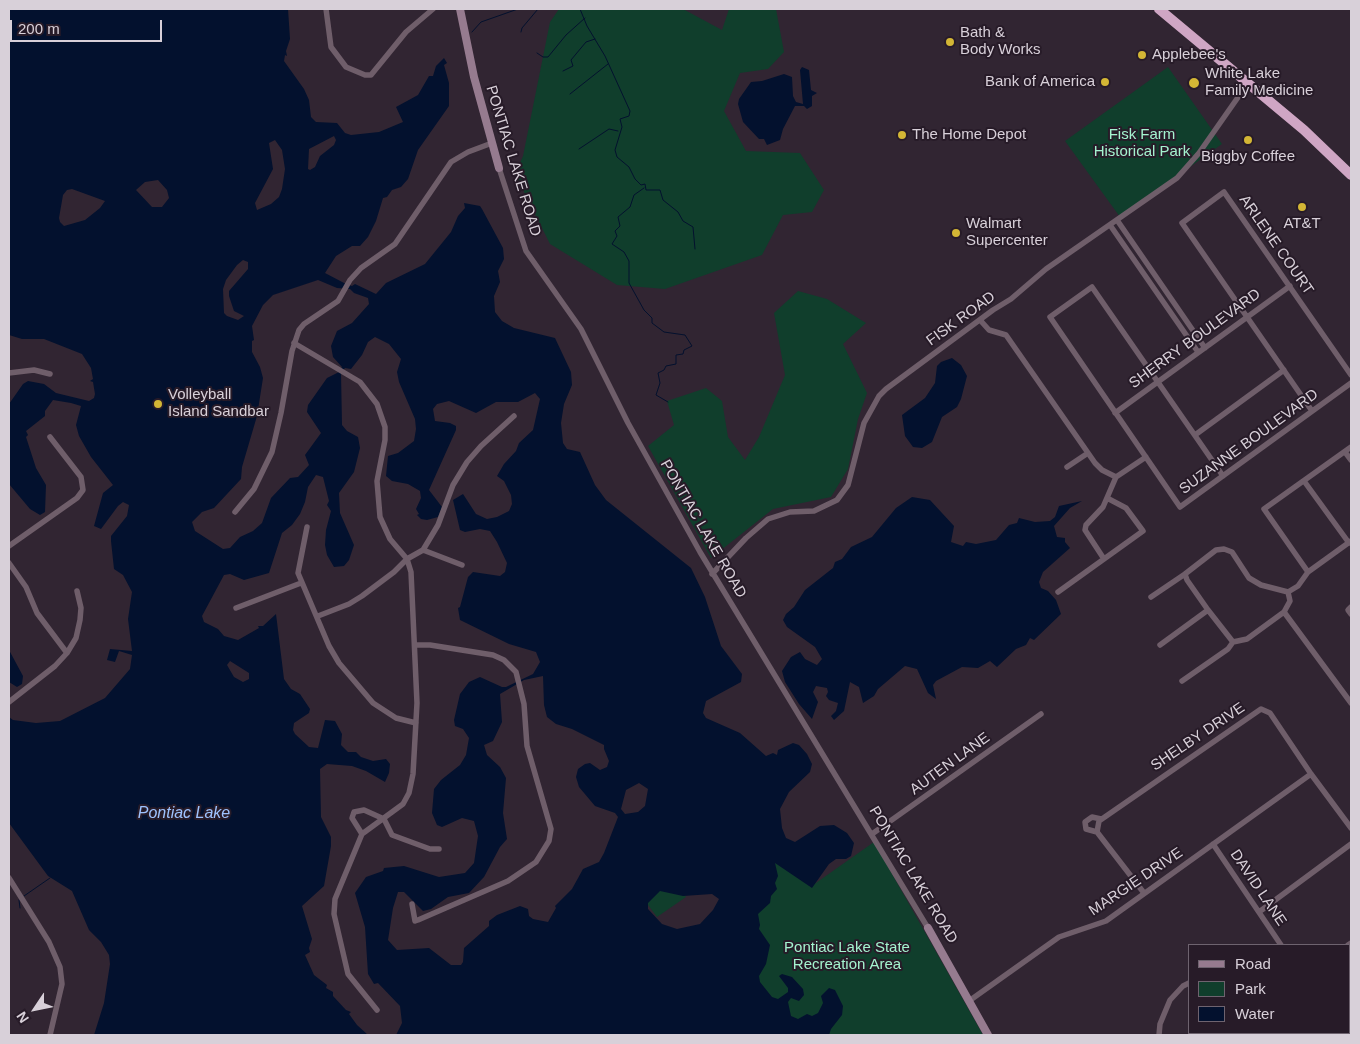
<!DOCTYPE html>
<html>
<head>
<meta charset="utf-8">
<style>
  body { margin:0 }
  #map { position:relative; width:1360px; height:1044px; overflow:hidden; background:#312532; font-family:Arial,sans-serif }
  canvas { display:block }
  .frame { position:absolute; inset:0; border:10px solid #d8d0d9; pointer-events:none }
  .legend { position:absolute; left:1188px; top:944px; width:162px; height:90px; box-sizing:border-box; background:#271b28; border:1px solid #6e636f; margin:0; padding:6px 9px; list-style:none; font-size:15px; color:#d8d0d9 }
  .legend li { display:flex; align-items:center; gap:10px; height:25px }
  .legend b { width:25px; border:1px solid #6e636f }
  .north { position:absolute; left:10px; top:984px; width:50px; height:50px; -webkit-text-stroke:4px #271b28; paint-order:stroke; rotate:236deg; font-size:14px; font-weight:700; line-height:20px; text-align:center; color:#d8d0d9 }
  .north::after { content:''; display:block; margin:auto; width:18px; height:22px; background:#d8d0d9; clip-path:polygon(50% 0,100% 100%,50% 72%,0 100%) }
  .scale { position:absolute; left:10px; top:20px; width:152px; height:22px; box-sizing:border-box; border:2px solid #d8d0d9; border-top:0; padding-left:6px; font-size:15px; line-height:18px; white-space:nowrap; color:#d8d0d9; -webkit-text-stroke:4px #271b28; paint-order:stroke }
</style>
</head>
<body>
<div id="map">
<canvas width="1360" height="1044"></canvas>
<div class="frame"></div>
<ul class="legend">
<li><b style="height:6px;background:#967b8f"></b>Road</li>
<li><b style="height:14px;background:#103e2c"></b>Park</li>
<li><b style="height:14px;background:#03112e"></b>Water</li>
</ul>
<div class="north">N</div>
<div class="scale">200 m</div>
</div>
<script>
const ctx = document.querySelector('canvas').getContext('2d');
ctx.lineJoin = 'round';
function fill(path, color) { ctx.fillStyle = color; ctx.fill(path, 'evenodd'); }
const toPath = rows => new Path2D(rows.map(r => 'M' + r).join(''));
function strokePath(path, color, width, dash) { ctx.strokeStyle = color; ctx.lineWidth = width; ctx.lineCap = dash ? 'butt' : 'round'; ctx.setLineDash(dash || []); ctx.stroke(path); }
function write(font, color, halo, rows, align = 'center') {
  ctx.font = font + ' Arial,sans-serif'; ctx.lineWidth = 4; ctx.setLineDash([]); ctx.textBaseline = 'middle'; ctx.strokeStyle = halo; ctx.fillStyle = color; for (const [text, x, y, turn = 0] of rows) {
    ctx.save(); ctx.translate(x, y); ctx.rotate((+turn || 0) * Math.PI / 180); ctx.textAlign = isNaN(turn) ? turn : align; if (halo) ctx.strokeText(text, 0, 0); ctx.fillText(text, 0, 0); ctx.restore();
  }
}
const green = toPath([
  [559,9,683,9,722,30,729,9,776,9,784,52,768,69,740,73,724,111,746,151,800,153,824,190,812,212,783,215,762,255,665,289,617,285,550,244,515,174,523,156,550,22],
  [1168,67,1222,144,1120,217,1065,141],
  [798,291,827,299,866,323,843,344,867,393,858,419,848,469,831,497,773,509,711,558,648,446,674,425,667,401,706,388,722,401,728,437,745,460,759,437,785,375,774,313],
  [874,842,983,1035,494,1035,630,1006,726,896,788,851,813,885],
  [674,880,686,897,657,917,645,901]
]);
const water = toPath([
  [9,9,288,9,290,39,286,51,287,56,285,55,284,61,304,89,309,100,311,117,316,122,337,123,345,133,351,135,379,132,403,122,396,107,418,95,429,76,433,76,436,66,444,58,447,63,444,65,449,83,449,106,418,150,408,179,401,187,392,190,387,197,383,198,376,221,368,237,360,246,352,246,336,256,325,273,346,284,352,286,355,284,376,294,386,283,425,264,451,232,458,216,465,208,464,203,480,206,482,209,503,248,504,259,498,271,500,282,494,296,495,312,502,321,514,328,555,338,571,372,572,385,564,404,561,423,563,443,567,449,580,452,595,485,606,500,691,568,705,597,721,646,742,674,741,682,706,701,703,713,706,718,740,733,766,756,773,753,777,755,778,750,793,743,799,745,807,754,812,764,810,772,789,792,780,809,782,828,786,838,795,842,820,826,834,825,847,833,854,843,851,856,846,859,836,859,829,864,812,888,775,863,778,876,775,883,777,889,771,896,770,903,758,914,760,925,759,929,770,945,766,964,759,976,760,982,772,997,778,999,788,992,788,988,779,976,782,974,792,977,803,989,804,995,799,1001,791,998,788,1002,791,1016,798,1019,807,1014,812,1016,818,1013,823,1003,821,996,829,988,835,990,843,1006,842,1015,831,1029,829,1035,396,1035,402,1023,400,1006,378,983,374,984,368,974,365,927,355,893,366,877,383,871,384,868,404,866,439,877,465,873,474,863,478,836,474,821,462,818,442,827,437,825,432,813,434,789,441,780,460,765,466,755,469,738,463,729,455,726,454,720,460,694,469,682,480,677,502,687,506,687,533,674,540,662,536,652,509,644,460,620,458,608,460,607,468,577,473,572,500,576,505,572,507,563,497,542,490,531,480,529,465,532,460,530,453,500,463,494,476,514,487,519,497,517,509,511,512,504,511,495,504,481,497,476,504,464,516,451,519,443,533,430,540,399,535,393,518,402,496,402,476,413,449,401,437,404,433,409,435,421,450,423,456,426,456,430,429,490,442,507,438,517,427,520,421,519,417,515,419,514,416,509,421,498,420,491,408,484,392,481,386,476,388,456,398,453,414,441,416,429,415,419,399,382,397,372,401,359,389,344,375,337,368,342,362,355,351,369,345,368,341,373,342,425,347,431,358,437,360,448,354,472,339,493,340,513,354,545,349,560,344,566,334,567,327,555,325,545,326,530,331,511,327,505,329,501,323,477,316,475,308,487,305,502,300,514,292,525,282,533,269,573,244,580,230,574,224,575,202,616,204,622,218,629,224,636,238,640,259,628,258,626,263,626,276,614,284,679,291,689,300,694,310,709,309,713,294,723,293,730,295,734,309,747,318,748,325,720,335,721,342,734,341,745,348,752,356,752,361,757,373,761,386,759,390,764,389,773,385,782,366,771,352,766,327,764,320,769,321,817,331,837,331,846,324,886,302,906,312,939,309,948,310,952,305,955,314,975,327,985,326,988,333,992,333,996,346,1010,351,1012,349,1014,357,1025,368,1035,94,1035,104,1003,110,964,109,955,101,942,89,930,72,891,48,876,9,823,9,717,13,720,36,723,60,721,105,698,130,669,132,655,119,651,115,662,107,660,110,649,132,651,128,619,132,592,123,575,114,569,111,541,111,536,127,516,129,505,123,502,118,506,101,529,94,526,103,493,113,485,91,457,79,436,76,425,81,406,71,403,53,400,45,411,45,416,26,431,28,435,26,437,36,468,46,485,45,512,40,515,30,509,9,484,9,404,23,384,28,381,44,384,56,393,89,401,94,398,95,394,93,382,90,381,93,379,91,368,82,354,44,339,22,339,9,335],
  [334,136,336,140,334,145,320,156,315,167,310,170,308,169,309,149],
  [275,140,282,150,285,169,282,189,279,197,271,204,257,210,255,203,273,169,269,143],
  [158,180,167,190,169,198,162,207,152,207,136,190,145,182],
  [72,189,105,201,100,208,85,220,64,226,60,222,59,218,63,195,67,190],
  [243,260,248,262,248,269,229,291,229,296,234,311,244,316,238,320,227,316,224,313,223,289,226,280,237,265],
  [318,280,337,288,350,289,354,293,368,298,369,304,352,323,337,331,331,346,333,357,342,367,339,372,327,378,308,405,307,412,321,433,305,455,309,465,298,477,290,478,271,498,262,523,253,531,240,537,230,548,223,549,195,531,192,522,202,512,214,508,241,479,242,467,257,416,263,378,260,367,252,352,252,341,254,340,252,326,263,305,273,295],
  [230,661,249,673,249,679,243,682,234,677,227,665],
  [543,676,544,705,547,717,556,724,572,729,604,745,604,749,609,761,607,767,600,770,590,763,585,764,578,769,576,777,579,787,595,806,615,813,618,817,604,853,599,862,583,869,572,889,555,906,556,908,548,922,533,919,529,916,528,909,520,906,497,915,489,921,489,926,464,948,463,962,461,965,451,965,429,948,397,950,388,940,393,908,398,892,404,892,423,911,431,909,448,897,469,893,484,877,500,847,507,839,503,813,506,778,500,767,487,755,484,745,493,741,502,722,500,694,524,680],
  [639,783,648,789,645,806,638,812,625,814,621,809,626,790],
  [660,891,683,896,712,894,719,899,713,910,700,924,677,929,662,924,648,909,648,903],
  [802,67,809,70,811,90,817,93,812,96,812,106,807,109,804,106,795,106,783,129,780,140,767,145,764,139,759,139,743,122,738,104,739,99,751,82,762,81,784,74,792,77,793,96,796,102,803,104,800,70],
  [952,358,961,365,967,376,961,399,957,407,942,417,932,442,922,448,913,447,905,436,902,415,925,398,935,383,937,366,941,362],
  [912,497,930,500,954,526,951,542,963,546,966,542,976,544,996,540,1009,525,1017,523,1019,518,1035,522,1050,521,1055,517,1059,506,1082,501,1070,508,1054,526,1057,537,1065,538,1065,542,1070,548,1043,572,1039,582,1041,588,1048,591,1056,600,1061,614,1034,640,1030,638,1026,645,1016,649,997,667,990,661,978,668,962,667,936,681,933,685,936,699,928,693,917,669,905,666,878,689,874,696,863,703,859,687,850,682,844,711,834,720,831,716,836,711,838,703,829,700,826,696,828,692,827,688,816,686,813,692,818,702,812,719,799,704,785,682,782,671,791,657,800,652,805,659,817,665,822,659,815,647,787,627,783,620,786,614,794,607,805,590,833,568,835,562,842,559,851,547,872,537,896,508],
  [9,650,23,676,22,684,17,687,9,682]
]);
const stream = toPath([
  [580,9,587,26,605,56,630,111,629,116,620,119,622,127,615,150,617,157,629,167,635,179,641,185,645,184,646,190,660,190,663,200,678,212,683,221,693,227,695,249],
  [472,32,481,22,518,9],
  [521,32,522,28,538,9],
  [537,53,543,57,548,57,566,35,585,18],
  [563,71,573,66,571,60,586,42,595,39],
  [570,94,608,64],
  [579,149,609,129,618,131],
  [644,188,634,195,630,207,618,217,620,226,615,231,617,236,612,244,624,252,629,261,629,283,644,310,652,318,652,323,664,332,685,335,692,346,684,350,683,354,676,355,676,364,666,366,664,370,658,373,660,383,656,395,668,402],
  [24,896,50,878],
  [19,900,20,908]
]);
const street = toPath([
  [326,9,331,47,346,67,365,75,371,75,406,32,433,9],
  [499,168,526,251,581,329,628,423,700,552,928,928],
  [1117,220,1205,348],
  [1110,225,1198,352],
  [980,320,989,330,1006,335,1095,463,1102,470,1116,477],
  [294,343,360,382,377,404,385,427,385,440,377,481,380,517,390,539,407,559,411,572,417,703,413,774,409,793,403,804,362,834,335,899,334,914,348,974,377,1010],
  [9,373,34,370,50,374],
  [1312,411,1182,223,1224,192,1351,375],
  [1115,413,1290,286],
  [1195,435,1284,370],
  [1345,452,1351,460],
  [1067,467,1088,453],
  [1223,476,1092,287,1050,317,1180,507,1351,383],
  [1304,481,1349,543],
  [235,512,254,489,272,452,281,413,292,351,299,330,304,324,338,301,350,280,361,268,395,244,451,162,468,152,492,143],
  [307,527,298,573,329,646,339,663,373,703,396,718,416,723],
  [9,546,77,498,83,490,81,477,50,437],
  [423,550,462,565],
  [1104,559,1085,530,1086,525,1103,507,1116,477,1146,457],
  [9,563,26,587,37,613,67,653],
  [1308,572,1264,509,1351,447],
  [712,574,746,538,768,519,790,512,814,511,837,500,848,485,864,423,879,396,886,389,993,310,1011,299,1046,269,1177,178,1199,153,1248,83],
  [1058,592,1143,531,1126,508,1107,498],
  [1288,592,1298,586,1308,572,1351,541],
  [1151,597,1185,574],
  [1351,607,1348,610,1351,614],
  [236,608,301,583],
  [1284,612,1351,703],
  [318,616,349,604,362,596,394,572,407,559,423,550,438,525,453,485,467,462,481,446,514,416],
  [1233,642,1208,610,1187,580,1185,574,1216,550,1224,549,1232,552,1249,578,1261,585,1288,592],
  [1233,642,1247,639,1284,612,1290,601,1288,592],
  [1160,645,1208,610],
  [1182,681,1228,649,1233,642],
  [9,702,55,666,67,653,76,638,80,620,81,608,77,591],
  [384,819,392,835,430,849,439,849],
  [1097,832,1086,829,1085,822,1092,817,1101,819],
  [362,834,352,818,354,812,364,810,384,819],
  [872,834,1041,714],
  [1213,844,1281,945],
  [9,878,49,942,60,967,62,984,50,1035],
  [1144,893,1097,832,1099,821,1261,709,1270,713,1311,774,1351,828],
  [412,904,415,921,418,920,508,881,536,862,549,841,551,829,527,746,524,704,516,672,504,660,493,655,430,645,416,645],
  [1259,912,1351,844],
  [1348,945,1351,943],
  [969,1001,1059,937,1106,921,1311,774],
  [1343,1033,1349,1035],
  [1159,1035,1160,1024,1170,1000,1183,986,1189,983]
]);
const secondary = toPath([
  [460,9,474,77,499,168],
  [928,928,988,1035]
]);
const highway = toPath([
  [1159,9,1304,130,1351,175]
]);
const markers = [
  [950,42,5,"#d3b635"],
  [1142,55,5,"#d3b635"],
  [1105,82,5,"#d3b635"],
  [1194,83,6,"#d3b635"],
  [902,135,5,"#d3b635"],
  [1248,140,5,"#d3b635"],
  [1302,207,5,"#d3b635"],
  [956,233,5,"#d3b635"],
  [158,404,5,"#d3b635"]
];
const poiNames = [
  ["Bath &",960,33],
  ["Body Works",960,50],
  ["Applebee's",1152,55],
  ["White Lake",1205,74],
  ["Family Medicine",1205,91],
  ["Bank of America",1095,82,"right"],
  ["The Home Depot",912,135],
  ["Biggby Coffee",1248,157,"center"],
  ["Walmart",966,224],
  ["Supercenter",966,241],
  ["AT&T",1302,224,"center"],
  ["Volleyball",168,395],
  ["Island Sandbar",168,412]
];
const parkNames = [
  ["Fisk Farm",1142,135],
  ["Historical Park",1142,152],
  ["Pontiac Lake State",847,948],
  ["Recreation Area",847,965]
];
const streetNames = [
  ["PONTIAC LAKE ROAD",513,161,73],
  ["ARLENE COURT",1276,245,55],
  ["FISK ROAD",961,319,-36],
  ["SHERRY BOULEVARD",1195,339,-36],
  ["SUZANNE BOULEVARD",1249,442,-36],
  ["PONTIAC LAKE ROAD",703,529,60],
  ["SHELBY DRIVE",1198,737,-34],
  ["AUTEN LANE",950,764,-36],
  ["PONTIAC LAKE ROAD",913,875,59],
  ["MARGIE DRIVE",1136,882,-34],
  ["DAVID LANE",1258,888,56]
];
const waterNames = [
  ["Pontiac Lake",184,814]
];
fill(green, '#103e2c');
fill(water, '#03112e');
strokePath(stream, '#03112e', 1);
strokePath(street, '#6f5e6a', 5.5);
strokePath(secondary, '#967b8f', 8);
strokePath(highway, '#cfa6c4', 10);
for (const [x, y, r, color] of markers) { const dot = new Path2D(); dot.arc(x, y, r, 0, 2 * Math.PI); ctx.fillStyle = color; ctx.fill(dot); strokePath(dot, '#271b28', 2); }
write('15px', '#d8d0d9', '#271b28', poiNames, 'left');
write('15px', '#a4f3cf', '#271b28', parkNames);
write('15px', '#d8d0d9', '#271b28', streetNames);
write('italic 16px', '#9ec2fe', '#271b28', waterNames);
</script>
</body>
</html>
